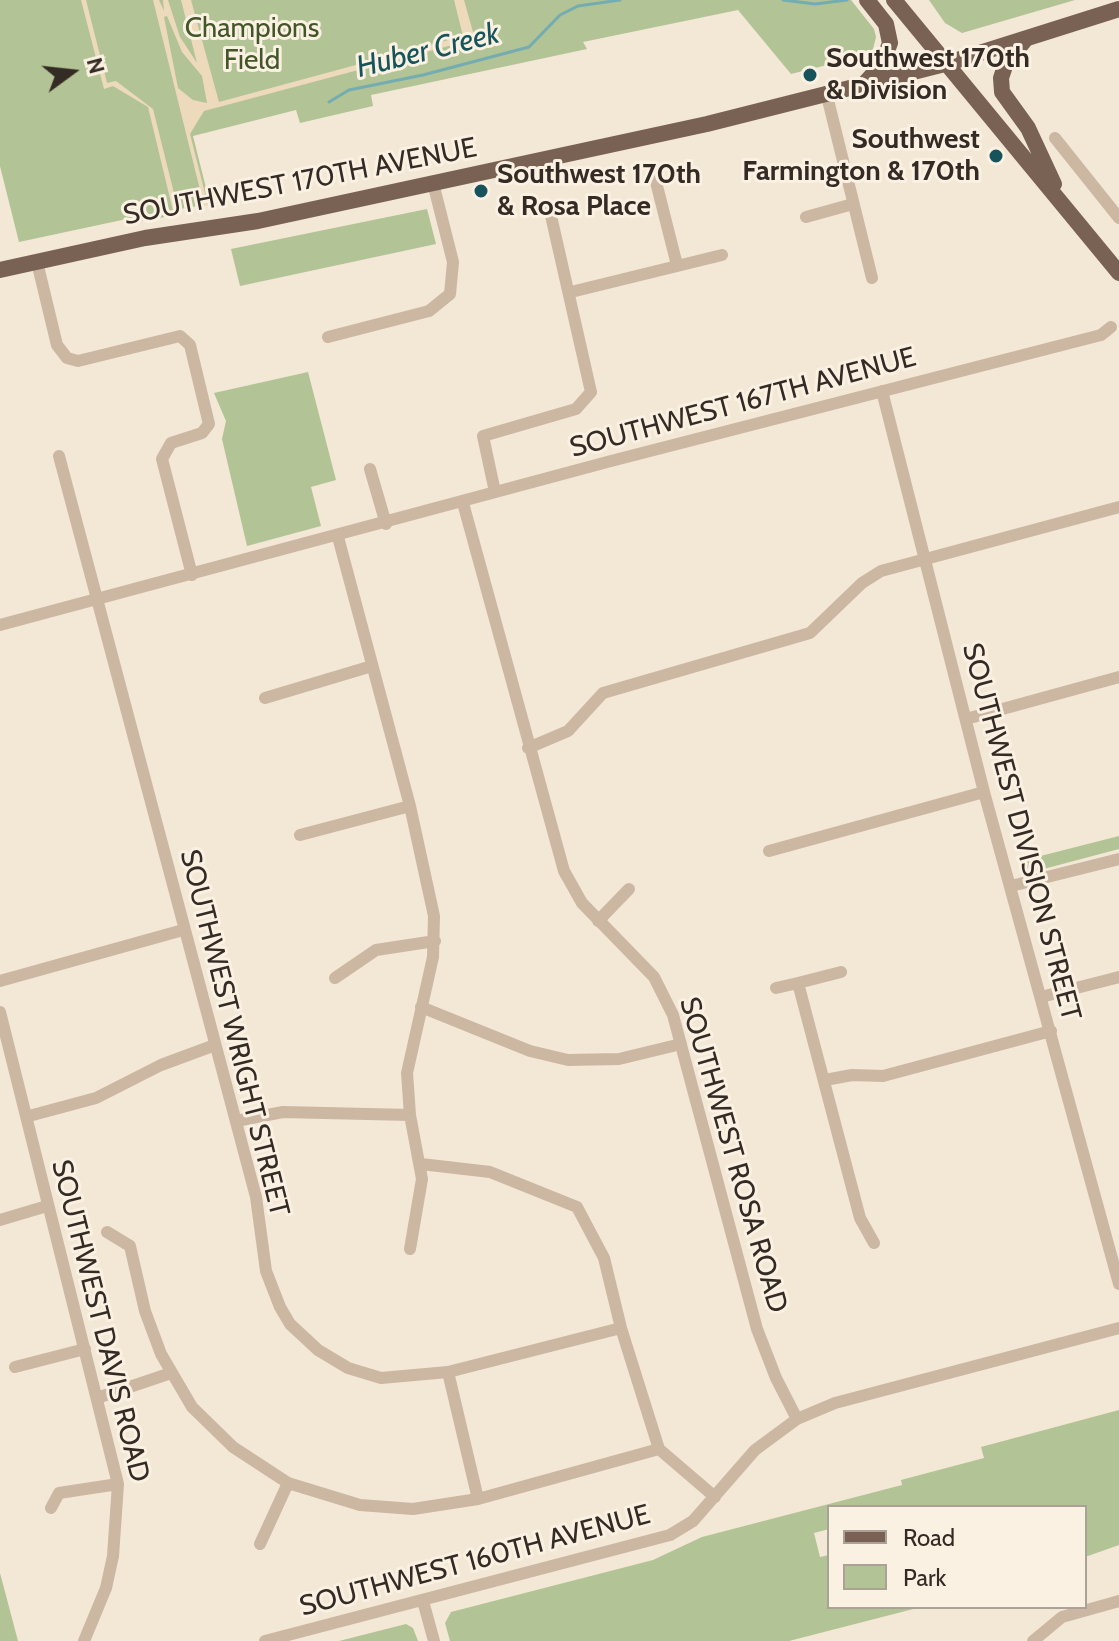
<!DOCTYPE html>
<html>
<head>
<meta charset="utf-8">
<style>
  body { margin:0 }
  #map { position:relative; width:1119px; height:1641px; overflow:hidden; background:#f3e7d6; font-family:Cabin,sans-serif }
  canvas { display:block }
  .legend { position:absolute; left:827px; top:1505px; width:260px; height:104px; box-sizing:border-box; background:#faf1e3; border:2px solid #aba297; margin:0; padding:10px 14px; list-style:none; font-size:24px; color:#352b25 }
  .legend li { display:flex; align-items:center; gap:16px; height:40px }
  .legend b { width:40px; border:2px solid #aba297 }
  .north { position:absolute; left:32px; top:32px; width:80px; height:80px; -webkit-text-stroke:6px #faf1e3; paint-order:stroke; rotate:75deg; font-size:22px; font-weight:700; line-height:32px; text-align:center; color:#352b25 }
  .north::after { content:''; display:block; margin:auto; width:28px; height:36px; background:#352b25; clip-path:polygon(50% 0,100% 100%,50% 72%,0 100%) }
</style>
</head>
<body>
<div id="map">
<canvas width="1119" height="1641"></canvas>
<ul class="legend">
<li><b style="height:10px;background:#796254"></b>Road</li>
<li><b style="height:22px;background:#b2c395"></b>Park</li>
</ul>
<div class="north">N</div>
</div>
<script>
const ctx = document.querySelector('canvas').getContext('2d');
ctx.lineJoin = 'round';
function fill(path, color) { ctx.fillStyle = color; ctx.fill(path, 'evenodd'); }
const toPath = rows => new Path2D(rows.map(r => 'M' + r).join(''));
function strokePath(path, color, width, dash) { ctx.strokeStyle = color; ctx.lineWidth = width; ctx.lineCap = dash ? 'butt' : 'round'; ctx.setLineDash(dash || []); ctx.stroke(path); }
function write(font, color, halo, rows, align = 'center') {
  ctx.font = font + ' Cabin,sans-serif'; ctx.lineWidth = 6; ctx.setLineDash([]); ctx.textBaseline = 'middle'; ctx.strokeStyle = halo; ctx.fillStyle = color; for (const [text, x, y, turn = 0] of rows) {
    ctx.save(); ctx.translate(x, y); ctx.rotate((+turn || 0) * Math.PI / 180); ctx.textAlign = isNaN(turn) ? turn : align; if (halo) ctx.strokeText(text, 0, 0); ctx.fillText(text, 0, 0); ctx.restore();
  }
}
const green = toPath([
  [0,0,851,0,874,29,876,37,873,49,863,56,791,74,738,10,583,42,587,49,371,95,373,106,300,123,296,110,193,136,210,204,174,210,165,217,137,222,136,217,19,242,0,166],
  [929,0,1075,0,962,33,945,23],
  [427,209,436,244,240,286,231,249],
  [308,372,336,480,311,487,321,526,247,546,222,439,226,421,214,393],
  [1119,836,1119,849,1036,871,1027,869,1021,861],
  [1119,1410,1119,1545,1085,1557,1085,1507,829,1507,829,1529,814,1533,820,1557,829,1555,829,1607,921,1607,789,1641,450,1641,445,1623,451,1612,653,1560,702,1537,902,1485,901,1480,984,1458,981,1447],
  [0,1573,18,1641,0,1641],
  [406,1624,413,1628,418,1641,339,1641]
]);
const plaza = toPath([
  [81,0,86,0,107,83,116,81,153,109,178,209,173,211,148,107,113,86,104,89],
  [153,0,159,0,164,11,163,0,168,0,180,37,197,63,181,0,191,0,219,102,463,36,454,0,464,0,475,39,204,111,190,134,208,205,204,206],
  [164,17,167,16,182,52,202,76,207,103,193,100,178,88]
]);
const stream = toPath([
  [783,0,815,4,847,0],
  [329,102,349,90,423,75,529,47,560,15,578,6,620,0]
]);
const minor = toPath([
  [826,92,872,278],
  [1055,138,1119,218],
  [655,178,677,265],
  [806,217,853,204],
  [37,262,57,345,67,358,78,361,180,336,190,345,209,424,202,433,171,443,162,459,192,575],
  [571,292,722,255],
  [328,337,429,311,450,294,453,262,433,183],
  [882,391,984,792,1119,1284],
  [59,456,256,1197,266,1271,280,1307,290,1324,318,1350,348,1368,381,1378,448,1372,621,1328],
  [370,469,386,524],
  [495,492,483,436,576,409,591,392,549,207],
  [463,503,564,871,582,903,654,977,673,1015,757,1329,776,1378,797,1419],
  [338,537,410,806,434,916,433,957,407,1073,410,1115,422,1179,410,1249],
  [0,625,611,461,1101,335,1111,327],
  [265,698,372,666],
  [966,719,1119,677],
  [528,748,568,731,603,693,810,633,862,583,881,571,1119,507],
  [300,835,410,806],
  [769,851,984,792],
  [1011,886,1119,859],
  [598,921,629,889],
  [841,972,798,983,860,1218,874,1243],
  [335,978,376,950,435,941],
  [0,981,183,930],
  [776,988,798,983],
  [1041,997,1119,977],
  [421,1007,530,1051,568,1060,619,1059,681,1044],
  [0,1012,118,1484,113,1556,106,1588,84,1641],
  [825,1080,852,1075,883,1076,1051,1031],
  [29,1116,96,1098,161,1065,215,1045],
  [236,1121,283,1112,410,1115],
  [421,1164,490,1172,577,1207,604,1258,621,1328,659,1449,715,1497],
  [0,1220,47,1206],
  [107,1232,130,1246,145,1311,161,1354,192,1407,233,1447,288,1483,360,1505,413,1509,478,1499,659,1449],
  [15,1367,85,1349],
  [448,1372,478,1499],
  [97,1398,171,1373],
  [51,1508,59,1493,118,1484],
  [260,1544,288,1483],
  [423,1601,434,1641],
  [265,1641,670,1535,693,1521,755,1450,797,1419,835,1403,1119,1328],
  [1033,1641,1062,1617,1119,1601]
]);
const major = toPath([
  [894,0,1119,273],
  [1026,39,1006,63,1001,78,1002,92,1028,128,1054,184],
  [865,83,882,64,890,43,886,24,867,0],
  [0,270,145,238,258,221,707,124,945,64,1119,9]
]);
const markers = [
  [810,75,8,"#17535a"],
  [996,156,8,"#17535a"],
  [481,191,8,"#17535a"]
];
const parkNames = [
  ["Champions",252,29],
  ["Field",252,61]
];
const poiNames = [
  ["Southwest 170th",826,59],
  ["& Division",826,91],
  ["Southwest",980,140,"right"],
  ["Farmington & 170th",980,172,"right"],
  ["Southwest 170th",497,175],
  ["& Rosa Place",497,207]
];
const streetNames = [
  ["SOUTHWEST 170TH AVENUE",300,182,-11],
  ["SOUTHWEST 167TH AVENUE",743,403,-15],
  ["SOUTHWEST DIVISION STREET",1021,832,75],
  ["SOUTHWEST WRIGHT STREET",234,1033,76],
  ["SOUTHWEST ROSA ROAD",733,1155,74],
  ["SOUTHWEST DAVIS ROAD",100,1321,76],
  ["SOUTHWEST 160TH AVENUE",475,1561,-15]
];
const waterNames = [
  ["Huber Creek",428,51,-14]
];
fill(green, '#b2c395');
fill(plaza, '#edd9bc');
strokePath(stream, '#73adb2', 3);
strokePath(minor, '#ccb7a2', 12);
strokePath(major, '#796254', 16);
for (const [x, y, r, color] of markers) { const dot = new Path2D(); dot.arc(x, y, r, 0, 2 * Math.PI); ctx.fillStyle = color; ctx.fill(dot); strokePath(dot, '#faf1e3', 3); }
write('28px', '#425627', '#faf1e3', parkNames);
write('bold 28px', '#352b25', '#faf1e3', poiNames, 'left');
write('28px', '#352b25', '#faf1e3', streetNames);
write('italic 30px', '#17535a', '#faf1e3', waterNames);
</script>
</body>
</html>
